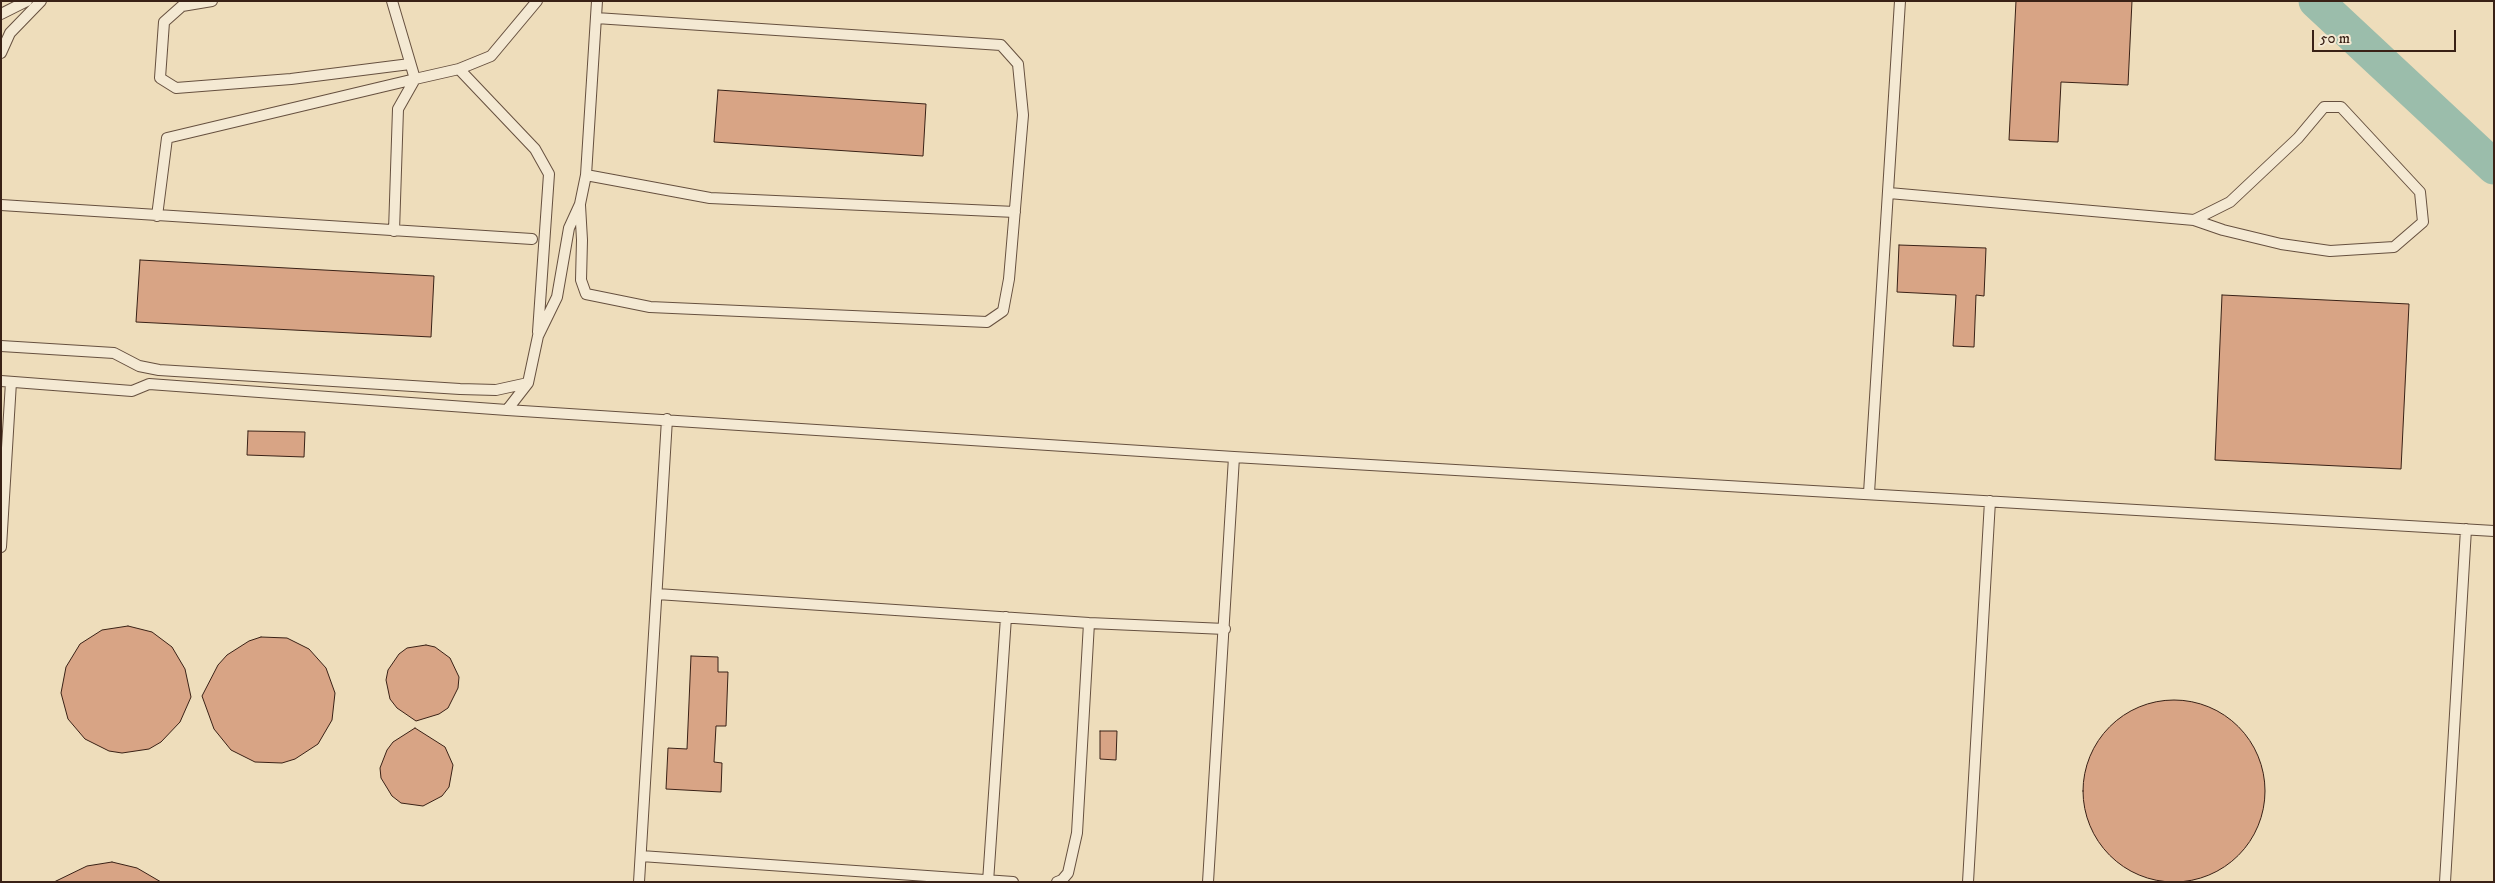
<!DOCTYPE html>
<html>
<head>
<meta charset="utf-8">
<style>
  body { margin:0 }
  #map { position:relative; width:2495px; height:883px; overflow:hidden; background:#edb; font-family:"IM FELL DW Pica",serif }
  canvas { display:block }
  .frame { position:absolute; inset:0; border:2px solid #392116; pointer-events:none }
  .scale { position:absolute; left:2312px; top:30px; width:144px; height:22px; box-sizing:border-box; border:2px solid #392116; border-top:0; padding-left:6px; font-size:15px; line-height:18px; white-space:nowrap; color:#392116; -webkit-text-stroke:4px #f4e9d3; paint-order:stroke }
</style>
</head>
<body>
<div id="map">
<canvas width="2495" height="883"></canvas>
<div class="frame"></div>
<div class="scale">50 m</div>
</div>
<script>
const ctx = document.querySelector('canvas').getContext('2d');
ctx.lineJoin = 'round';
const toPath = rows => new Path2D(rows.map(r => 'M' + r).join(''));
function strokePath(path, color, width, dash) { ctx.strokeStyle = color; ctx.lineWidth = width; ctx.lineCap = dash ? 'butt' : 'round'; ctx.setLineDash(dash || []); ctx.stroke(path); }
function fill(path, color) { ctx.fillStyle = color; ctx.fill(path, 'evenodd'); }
const river = toPath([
  [2316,1,2494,167]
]);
const building = toPath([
  [2016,1,2132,1,2128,85,2061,82,2058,142,2009,140,2016,1],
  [718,90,926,104,923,156,714,142,718,90],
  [1899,245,1986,248,1984,296,1976,295,1974,347,1953,346,1956,295,1897,292,1899,245],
  [140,260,434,276,431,337,136,322,140,260],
  [2222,295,2409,304,2401,469,2215,460,2222,295],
  [248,431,305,432,304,457,247,455,248,431],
  [128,626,152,632,172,647,185,669,191,697,180,722,161,742,149,749,122,753,109,751,85,739,68,719,61,693,66,667,80,644,102,630,128,626],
  [261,637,287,638,309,649,326,668,335,693,332,720,318,744,295,759,282,763,255,762,231,750,214,729,202,696,218,665,227,655,249,641,261,637],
  [426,645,435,647,450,658,459,677,458,688,448,708,439,714,416,721,397,708,390,699,386,680,388,670,399,654,407,648,426,645],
  [691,656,718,657,718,672,728,672,726,726,716,726,714,762,722,763,721,792,666,789,668,748,687,749,691,656],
  '2083 791a91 91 0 1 1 182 0a91 91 0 1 1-182 0Z',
  [415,728,445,747,453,765,449,787,442,796,423,806,401,803,392,796,381,778,380,768,387,750,393,742,415,728],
  [1100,731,1117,731,1116,760,1100,759,1100,731],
  [112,862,137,868,161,882,54,882,87,866,112,862]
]);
const lane = toPath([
  [212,1,182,6,164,22,160,78,176,88,291,79,410,64],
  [597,1,586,175,580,204,569,228,557,297,538,336,528,383,507,410,1234,457,2494,531],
  [1,14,27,1],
  [1,53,10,33,41,1],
  [459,69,535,149,549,174,538,332],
  [586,175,710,198,1015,212],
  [1889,193,2194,220,2223,230,2281,244,2330,251,2394,247,2423,222,2420,192,2341,107,2324,107,2298,138,2230,202,2194,220],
  [1,205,532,239],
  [580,205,582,240,581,280,586,294,650,307,987,322,1003,311,1009,279,1023,115,1018,64,1001,45,596,18],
  [157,216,167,138,415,79,392,1],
  [394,231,398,109,415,79,459,69,491,56,537,1],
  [1,346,114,353,139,366,159,370,460,389,496,390,528,383],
  [1,381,132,391,149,384,507,410],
  [1869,493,1900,1],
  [1,547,11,382],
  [657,594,1089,623,1225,629],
  [641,856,1013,882],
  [639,882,667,419],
  [988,882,1006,617],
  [1057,882,1062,880,1068,873,1077,833,1089,623],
  [1208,882,1234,457],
  [1968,882,1990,501],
  [2445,882,2466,529]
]);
strokePath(river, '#9bbdab', 35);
fill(building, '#d8a485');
strokePath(building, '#392116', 1);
strokePath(lane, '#66503f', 12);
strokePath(lane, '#f4e9d3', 10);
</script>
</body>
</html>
